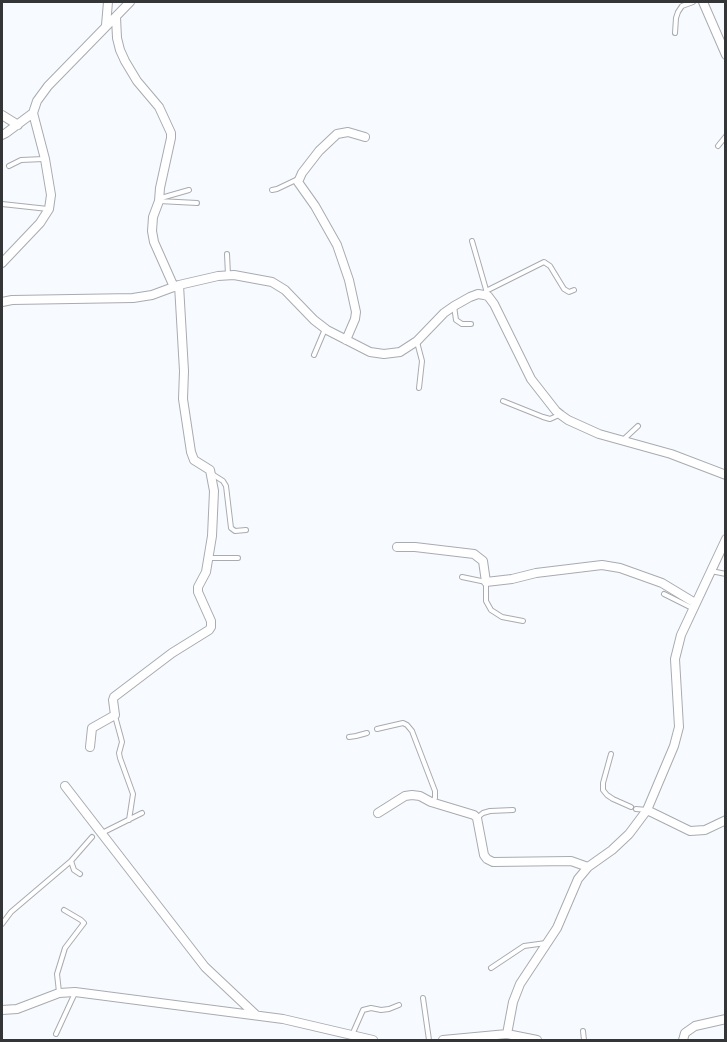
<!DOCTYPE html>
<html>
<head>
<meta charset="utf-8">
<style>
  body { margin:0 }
  #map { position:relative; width:727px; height:1042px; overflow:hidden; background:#f7faff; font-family:Quicksand,sans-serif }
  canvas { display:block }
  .frame { position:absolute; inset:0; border:3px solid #343537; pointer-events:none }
</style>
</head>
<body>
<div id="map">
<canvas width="727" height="1042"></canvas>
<div class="frame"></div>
</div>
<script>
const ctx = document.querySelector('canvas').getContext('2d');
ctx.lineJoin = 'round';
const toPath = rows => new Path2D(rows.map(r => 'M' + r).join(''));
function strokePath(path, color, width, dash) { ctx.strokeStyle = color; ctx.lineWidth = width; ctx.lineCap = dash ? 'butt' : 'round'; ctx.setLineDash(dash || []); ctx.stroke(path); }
const lane = toPath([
  [675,33,676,18,678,12,682,6,693,2],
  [718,146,726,136],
  [9,166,21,160,44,159],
  [272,190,277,189,298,179],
  [161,198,189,190],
  [159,201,197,203],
  [2,204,48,209],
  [472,241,487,293],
  [227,254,228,275],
  [486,291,544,262,550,266,564,289,569,292,574,290],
  [454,306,456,320,462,324,471,324],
  [417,342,422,361,419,388],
  [314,355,325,329],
  [503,401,543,417,550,419,559,415],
  [623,440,638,426],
  [212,474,223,481,226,486,231,528,235,531,246,530],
  [209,558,238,558],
  [711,571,726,574],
  [462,577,486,582,486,601,491,610,502,617,523,621],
  [664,594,692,608],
  [115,716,121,738,122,742,119,753,120,758,133,794,129,820],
  [377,729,403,723,407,725,412,731,435,791,435,798,432,802],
  [349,737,356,736,367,733],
  [611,754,603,783,603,790,607,795,613,799,631,807],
  [636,809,647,810],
  [477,818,483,813,490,811,513,810],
  [102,833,142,813],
  [80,874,74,870,71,861,92,837],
  [2,924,11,912,71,861],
  [491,968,524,946,546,943],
  [59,992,57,974,65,948,84,923,81,920,64,910],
  [423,998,429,1040],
  [583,1031,584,1040],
  [56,1034,75,993],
  [352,1035,363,1010,371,1008,381,1010,389,1009,399,1005]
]);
const street = toPath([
  [703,2,726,55],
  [116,17,117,38,120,50,125,61,137,81,159,107,171,133,171,138,160,188,159,201,153,217,152,231,154,242,174,287],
  [106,25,108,2],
  [2,115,18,125],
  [2,135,6,133,33,113],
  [2,263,40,223,49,209,51,195,45,159,33,113,37,101,48,86,130,2],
  [2,302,12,300,133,298,152,295,179,285,218,276,234,275,272,282,285,290,314,320,327,330,370,352,384,354,400,352,417,341,444,313,454,306,470,297,478,294,484,295,488,296,494,304,531,379,556,411,561,415,568,420,599,434,671,454,726,475],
  [346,340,355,319,356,312,349,280,337,245,315,206,298,182,302,173,319,151,337,134,348,132,365,137],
  [397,547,415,547,474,554,483,561,486,582,512,579,536,573,602,565,620,568,662,583,695,603],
  [90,747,92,728,115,715,113,700,114,697,172,653,209,630,211,627,211,621,198,592,198,587,206,572,212,536,214,491,210,470,194,460,191,452,183,399,184,371,179,285],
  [65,786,205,967,256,1015],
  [647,810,690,831,705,830,726,820],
  [378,813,405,796,412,795,420,796,431,802,474,815,477,818,484,855,487,859,493,862,571,861,588,867],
  [2,1010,17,1009,59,993,75,992,283,1019,373,1040],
  [507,1034,513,1002,520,984,557,928,578,879,588,867,612,850,629,834,647,810,674,746,679,727,675,659,681,635,726,539],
  [443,1040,507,1034,537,1040],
  [683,1040,685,1033,695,1026,726,1019]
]);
strokePath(lane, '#a8abaf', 6);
strokePath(street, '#a8abaf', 10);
strokePath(lane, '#fff', 4);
strokePath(street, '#fff', 8);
</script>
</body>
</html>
